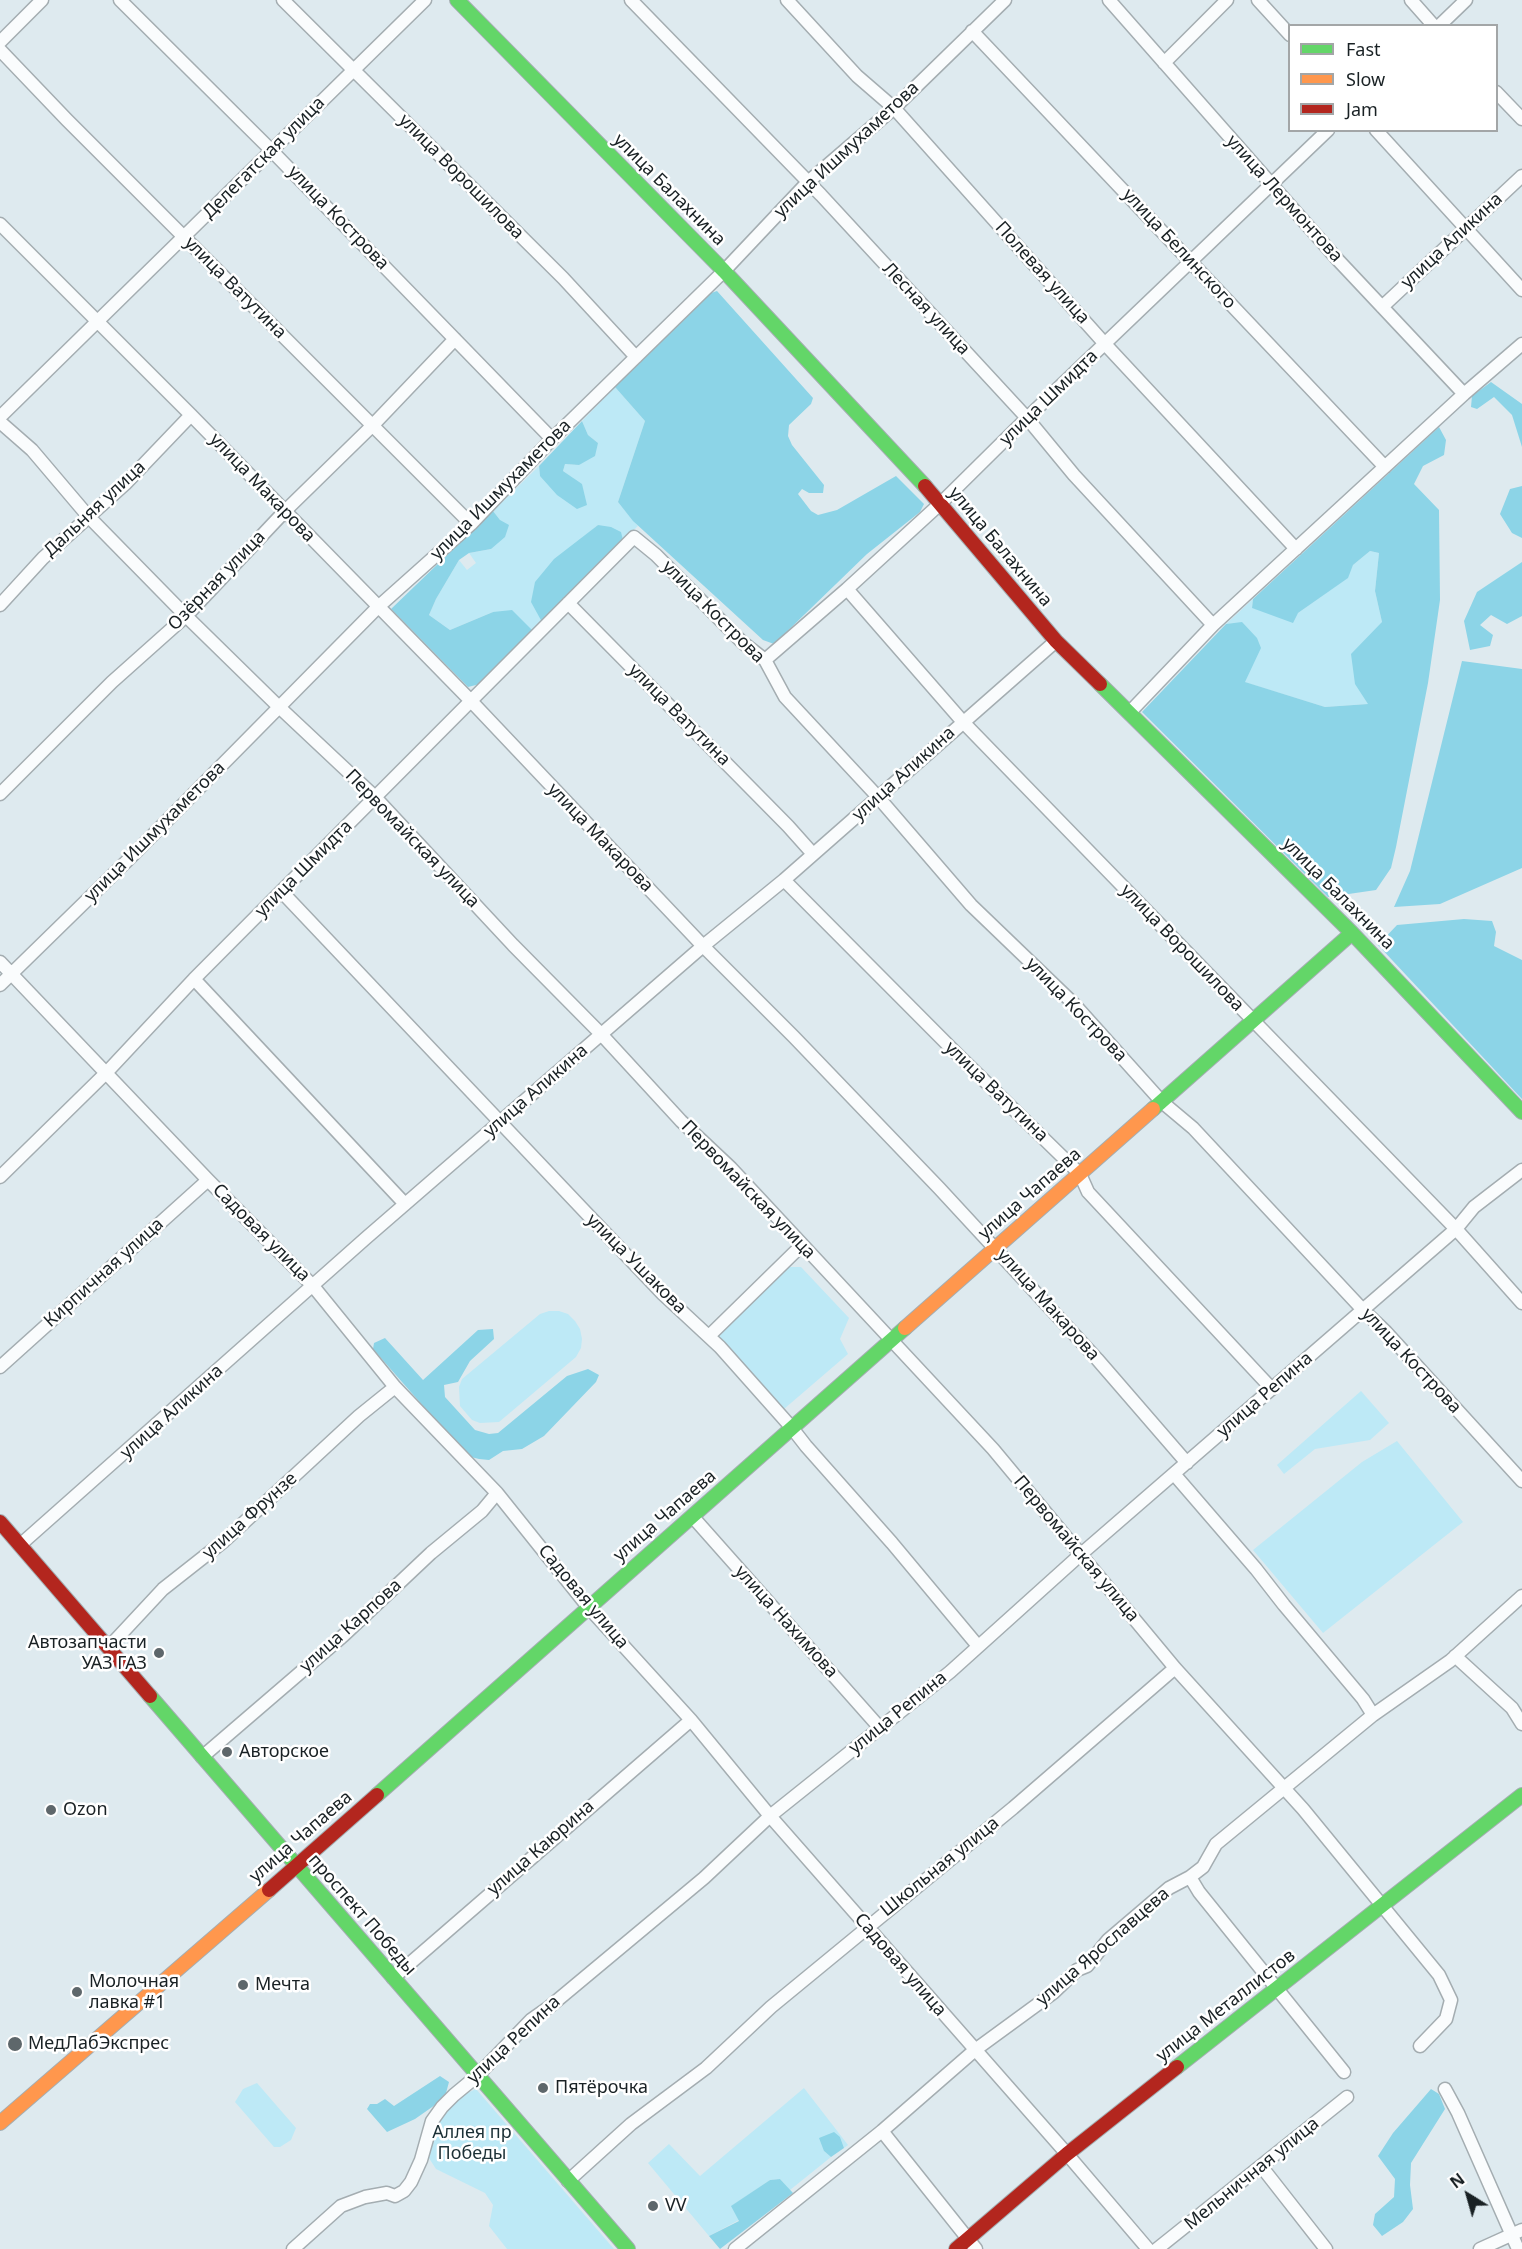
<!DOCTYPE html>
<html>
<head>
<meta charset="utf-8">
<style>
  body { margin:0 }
  #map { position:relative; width:1522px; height:2249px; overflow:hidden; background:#deeaef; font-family:"Noto Sans",sans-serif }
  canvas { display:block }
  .legend { position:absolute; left:1288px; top:24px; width:210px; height:108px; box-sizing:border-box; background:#fff; border:2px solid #a3a6a7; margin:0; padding:8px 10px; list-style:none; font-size:18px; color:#192124 }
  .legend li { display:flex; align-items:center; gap:12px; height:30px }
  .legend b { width:30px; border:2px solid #a3a6a7 }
  .north { position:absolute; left:1438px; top:2165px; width:60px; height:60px; -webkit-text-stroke:4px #fff; paint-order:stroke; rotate:323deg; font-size:16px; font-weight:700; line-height:24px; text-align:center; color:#192124 }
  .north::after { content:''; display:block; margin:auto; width:21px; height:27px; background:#192124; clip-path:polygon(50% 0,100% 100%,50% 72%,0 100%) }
</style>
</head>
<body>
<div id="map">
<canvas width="1522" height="2249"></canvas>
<ul class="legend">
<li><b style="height:8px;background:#63d668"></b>Fast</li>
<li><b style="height:8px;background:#ff974d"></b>Slow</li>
<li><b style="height:8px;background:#b3261e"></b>Jam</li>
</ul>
<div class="north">N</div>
</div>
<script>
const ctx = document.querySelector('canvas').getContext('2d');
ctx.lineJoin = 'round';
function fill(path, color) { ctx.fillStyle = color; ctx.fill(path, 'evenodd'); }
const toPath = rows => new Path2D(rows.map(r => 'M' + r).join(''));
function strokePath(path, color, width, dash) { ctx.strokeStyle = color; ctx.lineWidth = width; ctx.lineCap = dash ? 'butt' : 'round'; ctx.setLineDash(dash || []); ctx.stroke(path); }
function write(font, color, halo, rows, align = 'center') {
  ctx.font = font + ' "Noto Sans",sans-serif'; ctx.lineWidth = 5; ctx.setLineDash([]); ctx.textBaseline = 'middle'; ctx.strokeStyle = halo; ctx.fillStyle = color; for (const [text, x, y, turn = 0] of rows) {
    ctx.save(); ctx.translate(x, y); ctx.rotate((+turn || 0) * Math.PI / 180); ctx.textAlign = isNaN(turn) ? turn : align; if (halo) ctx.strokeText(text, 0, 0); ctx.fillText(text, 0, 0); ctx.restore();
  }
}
const green = toPath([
  [615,387,645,421,618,502,638,526,623,540,598,525,581,539,542,622,533,631,493,612,450,630,429,615,436,599,459,560,467,570,476,563,469,553,491,549,500,520,493,511,539,466,540,476,574,479,563,471,565,464,579,465,598,443,588,435,582,421],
  [1370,551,1379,553,1375,591,1382,622,1368,704,1325,707,1244,682,1242,623,1226,624,1253,599,1252,608,1298,613,1347,578,1353,565],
  [785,1267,801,1267,849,1318,840,1339,848,1354,784,1409,716,1334],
  [549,1311,559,1311,568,1314,575,1321,580,1329,582,1339,581,1348,576,1357,499,1422,480,1423,472,1420,460,1406,459,1387,462,1379,540,1314],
  [1361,1391,1389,1423,1370,1440,1315,1449,1284,1474,1277,1465],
  [1397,1441,1463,1522,1323,1633,1253,1550,1362,1462],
  [257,2083,296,2128,291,2140,280,2147,274,2147,235,2102,243,2089],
  [804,2088,848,2145,844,2148,840,2137,824,2151,831,2157,790,2190,780,2179,770,2180,732,2206,739,2220,709,2236,648,2163,669,2144,700,2176],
  [476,2089,614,2249,507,2249,489,2226,493,2205,485,2193,436,2169,427,2155,435,2127,457,2098]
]);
const forest = toPath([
  [717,291,813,398,811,404,789,425,788,436,792,445,824,485,823,493,809,493,802,489,798,494,811,511,818,515,837,510,896,476,924,504,920,512,867,554,774,644,763,640,633,521,618,502,645,421,615,387,711,293],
  [1491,382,1522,404,1522,447,1512,415,1494,397,1477,409,1471,407,1472,396],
  [582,421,588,435,598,443,595,456,579,465,565,464,563,471,582,484,587,505,577,509,557,495,540,476,539,466],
  [1439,427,1446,440,1444,455,1423,466,1414,484,1439,510,1440,600,1428,683,1396,847,1391,868,1376,890,1328,897,1142,712,1226,624,1242,622,1257,638,1261,648,1245,682,1325,707,1368,704,1355,684,1351,654,1382,622,1375,591,1379,553,1370,551,1353,565,1348,578,1298,613,1293,623,1252,608,1253,599],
  [1522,486,1522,538,1512,533,1500,514,1510,489],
  [493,511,500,520,509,525,505,537,491,549,469,553,459,560,436,599,429,615,450,630,493,612,512,610,533,631,480,684,468,687,391,609],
  [598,525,611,527,621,532,623,540,542,622,531,602,535,582,554,559],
  [1522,562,1522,616,1507,624,1491,615,1480,625,1493,635,1490,646,1470,650,1464,621,1477,592],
  [1462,661,1522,669,1522,868,1440,904,1394,907,1410,871],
  [1464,919,1492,921,1496,932,1494,946,1522,960,1522,1099,1378,945,1397,925],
  [493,1329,494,1339,470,1361,458,1382,444,1385,445,1397,475,1430,489,1434,498,1433,567,1376,588,1369,599,1375,596,1382,544,1436,522,1449,503,1451,489,1460,479,1459,467,1456,373,1349,374,1343,385,1338,423,1380,478,1330],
  [440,2076,449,2082,446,2093,435,2105,415,2119,387,2132,367,2109,370,2104,377,2104,385,2099,394,2106],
  [1431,2089,1439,2094,1445,2109,1411,2163,1410,2185,1413,2209,1403,2222,1382,2236,1373,2225,1375,2214,1394,2197,1395,2179,1378,2156,1393,2133],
  [834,2132,840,2137,844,2148,831,2157,824,2151,819,2138],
  [780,2179,793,2193,720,2249,709,2236,739,2221,731,2206,770,2180]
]);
const street = toPath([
  [120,0,271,150,552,439],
  [283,0,563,278,636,357],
  [631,0,821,195,1027,418,1074,475,1213,625],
  [787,0,857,76,894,108,1105,344,1296,549],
  [1109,0,1338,260,1464,394],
  [1258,0,1290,35],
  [1411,0,1434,26],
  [1439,26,1466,0],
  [972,31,1385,467],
  [0,42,42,0],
  [0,50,67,120,471,524],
  [1164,63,1227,0],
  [1496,92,1522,119],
  [1376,130,1522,290],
  [0,224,191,415,471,701,703,946,794,1037,939,1188,1097,1359,1187,1463],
  [1382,307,1522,176],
  [0,417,425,0],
  [0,422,32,450,88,516,186,616,278,706,375,797,513,945,601,1034,681,1121,731,1168,993,1449,1175,1668,1303,1809,1439,1975,1451,2000,1446,2019,1420,2046],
  [847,589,963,722,1456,1229,1522,1303],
  [568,603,788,826,813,854],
  [0,605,43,558,125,484,191,415],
  [765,660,847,589,941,503,1027,418,1328,130],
  [1130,712,1213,625,1464,394,1522,344],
  [0,794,112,682,186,616,285,511,373,425,455,339],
  [784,880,959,1056,1080,1174,1088,1192,1272,1389],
  [282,892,663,1294,720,1347,792,1428,806,1446,892,1543,978,1646],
  [0,962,208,1180,313,1286,395,1387,497,1493,589,1608,691,1720,770,1816,1067,2154,1148,2249],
  [194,979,405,1204],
  [0,985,131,857,378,607,471,524,552,439,724,271,808,182,894,108,1005,0],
  [0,1177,107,1072,194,979,634,537,656,555,742,642,765,660,785,697,878,797,971,905,1074,1004,1162,1102,1193,1128,1363,1310,1386,1332,1522,1481],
  [709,1336,802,1245],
  [0,1367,208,1180],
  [1174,1474,1256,1569,1284,1605,1363,1699,1373,1715],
  [692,1516,880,1728],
  [20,1545,366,1238,703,946,784,880,1056,641],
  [108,1648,163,1589,224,1541,359,1416,395,1387],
  [1455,1656,1512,1708,1522,1724],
  [202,1757,344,1635,431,1553,482,1511,497,1493],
  [1190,1877,1199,1892,1344,2072],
  [393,1978,691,1720],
  [1445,2089,1458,2113,1518,2249],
  [882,2131,976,2249],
  [1261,2166,1326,2249],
  [568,2181,631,2124,706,2068,771,2007,1013,1808,1175,1668],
  [293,2249,341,2206,365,2197,387,2193,395,2196,404,2191,411,2182,421,2160,432,2121,442,2107,454,2095,477,2076,531,2020,548,2008,704,1878,770,1816,950,1672,1080,1555,1456,1229,1474,1207,1522,1170],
  [735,2249,882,2131,975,2050,1053,1993,1077,1970,1087,1966,1108,1940,1169,1888,1190,1877,1203,1867,1216,1844,1373,1715,1450,1661,1522,1596],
  [1157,2249,1347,2097],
  [1480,2249,1522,2230]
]);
const fast = toPath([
  [457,0,724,271,925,486],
  [1100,684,1352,933,1522,1112],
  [1153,1109,1352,933],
  [150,1696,628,2249],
  [377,1795,905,1328],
  [1177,2067,1522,1795]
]);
const slow = toPath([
  [905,1328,1153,1109],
  [0,2123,269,1890]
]);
const jam = toPath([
  [925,486,1056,641,1100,684],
  [0,1522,150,1696],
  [269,1890,377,1795],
  [956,2249,1067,2154,1177,2067]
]);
const markers = [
  [159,1653,6,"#5e676b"],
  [227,1752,6,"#5e676b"],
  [51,1810,6,"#5e676b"],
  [243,1985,6,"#5e676b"],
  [77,1992,6,"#5e676b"],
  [15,2044,8,"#5e676b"],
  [543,2088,6,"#5e676b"],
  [653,2206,6,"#5e676b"]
];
const streetNames = [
  ["улица Ишмухаметова",847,150,-43],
  ["Делегатская улица",264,158,-45],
  ["улица Ворошилова",461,177,45],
  ["улица Балахнина",669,190,45],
  ["улица Лермонтова",1284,199,48],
  ["улица Кострова",338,218,46],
  ["улица Аликина",1452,241,-43],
  ["улица Белинского",1179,249,47],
  ["Полевая улица",1042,273,48],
  ["улица Ватутина",235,288,45],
  ["Лесная улица",926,309,47],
  ["улица Шмидта",1049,398,-44],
  ["улица Макарова",262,488,46],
  ["улица Ишмухаметова",501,490,-45],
  ["Дальняя улица",95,509,-43],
  ["улица Балахнина",1000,547,50],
  ["Озёрная улица",217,581,-46],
  ["улица Кострова",713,612,45],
  ["улица Ватутина",679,715,45],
  ["улица Аликина",904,774,-42],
  ["улица Ишмухаметова",155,832,-45],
  ["улица Макарова",600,838,46],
  ["Первомайская улица",412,839,46],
  ["улица Шмидта",304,869,-45],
  ["улица Балахнина",1338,894,45],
  ["улица Ворошилова",1182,948,46],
  ["улица Кострова",1076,1010,46],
  ["улица Аликина",536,1091,-41],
  ["улица Ватутина",996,1092,44],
  ["Первомайская улица",748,1190,46],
  ["улица Чапаева",1030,1194,-41],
  ["Садовая улица",261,1233,45],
  ["улица Ушакова",636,1264,45],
  ["Кирпичная улица",104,1273,-42],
  ["улица Макарова",1048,1305,48],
  ["улица Кострова",1411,1361,47],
  ["улица Репина",1265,1395,-41],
  ["улица Аликина",172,1412,-42],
  ["улица Фрунзе",250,1516,-42],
  ["улица Чапаева",665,1516,-41],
  ["Первомайская улица",1076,1549,50],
  ["Садовая улица",583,1597,50],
  ["улица Нахимова",786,1622,48],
  ["улица Карпова",351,1626,-42],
  ["улица Репина",898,1713,-39],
  ["улица Чапаева",301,1837,-41],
  ["улица Каюрина",541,1848,-41],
  ["Школьная улица",940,1867,-39],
  ["проспект Победы",362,1915,49],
  ["улица Ярославцева",1103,1947,-41],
  ["Садовая улица",900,1965,49],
  ["улица Металлистов",1226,2006,-38],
  ["улица Репина",514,2040,-43],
  ["Мельничная улица",1252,2174,-39]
];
const poiNames = [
  ["Автозапчасти",147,1643,"right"],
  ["УАЗ ГАЗ",147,1664,"right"],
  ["Авторское",239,1752],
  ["Ozon",63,1810],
  ["Молочная",89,1982],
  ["лавка #1",89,2003],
  ["Мечта",255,1985],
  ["МедЛабЭкспрес",28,2044],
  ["Пятёрочка",555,2088],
  ["VV",665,2206]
];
const parkNames = [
  ["Аллея пр",472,2133],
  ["Победы",472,2154]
];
fill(green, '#bde9f6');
fill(forest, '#8cd4e7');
strokePath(street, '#a4adb1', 15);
strokePath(fast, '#a4adb1', 16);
strokePath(slow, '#a4adb1', 16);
strokePath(jam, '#a4adb1', 16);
strokePath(street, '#fafcfd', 12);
strokePath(fast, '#63d668', 14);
strokePath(slow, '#ff974d', 14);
strokePath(jam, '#b3261e', 14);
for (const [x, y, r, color] of markers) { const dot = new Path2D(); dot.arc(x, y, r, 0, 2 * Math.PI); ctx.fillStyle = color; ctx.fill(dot); strokePath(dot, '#fff', 2); }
write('18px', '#192124', '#fff', streetNames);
write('18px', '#192124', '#fff', poiNames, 'left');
write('18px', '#1b3036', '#fff', parkNames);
</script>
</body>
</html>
